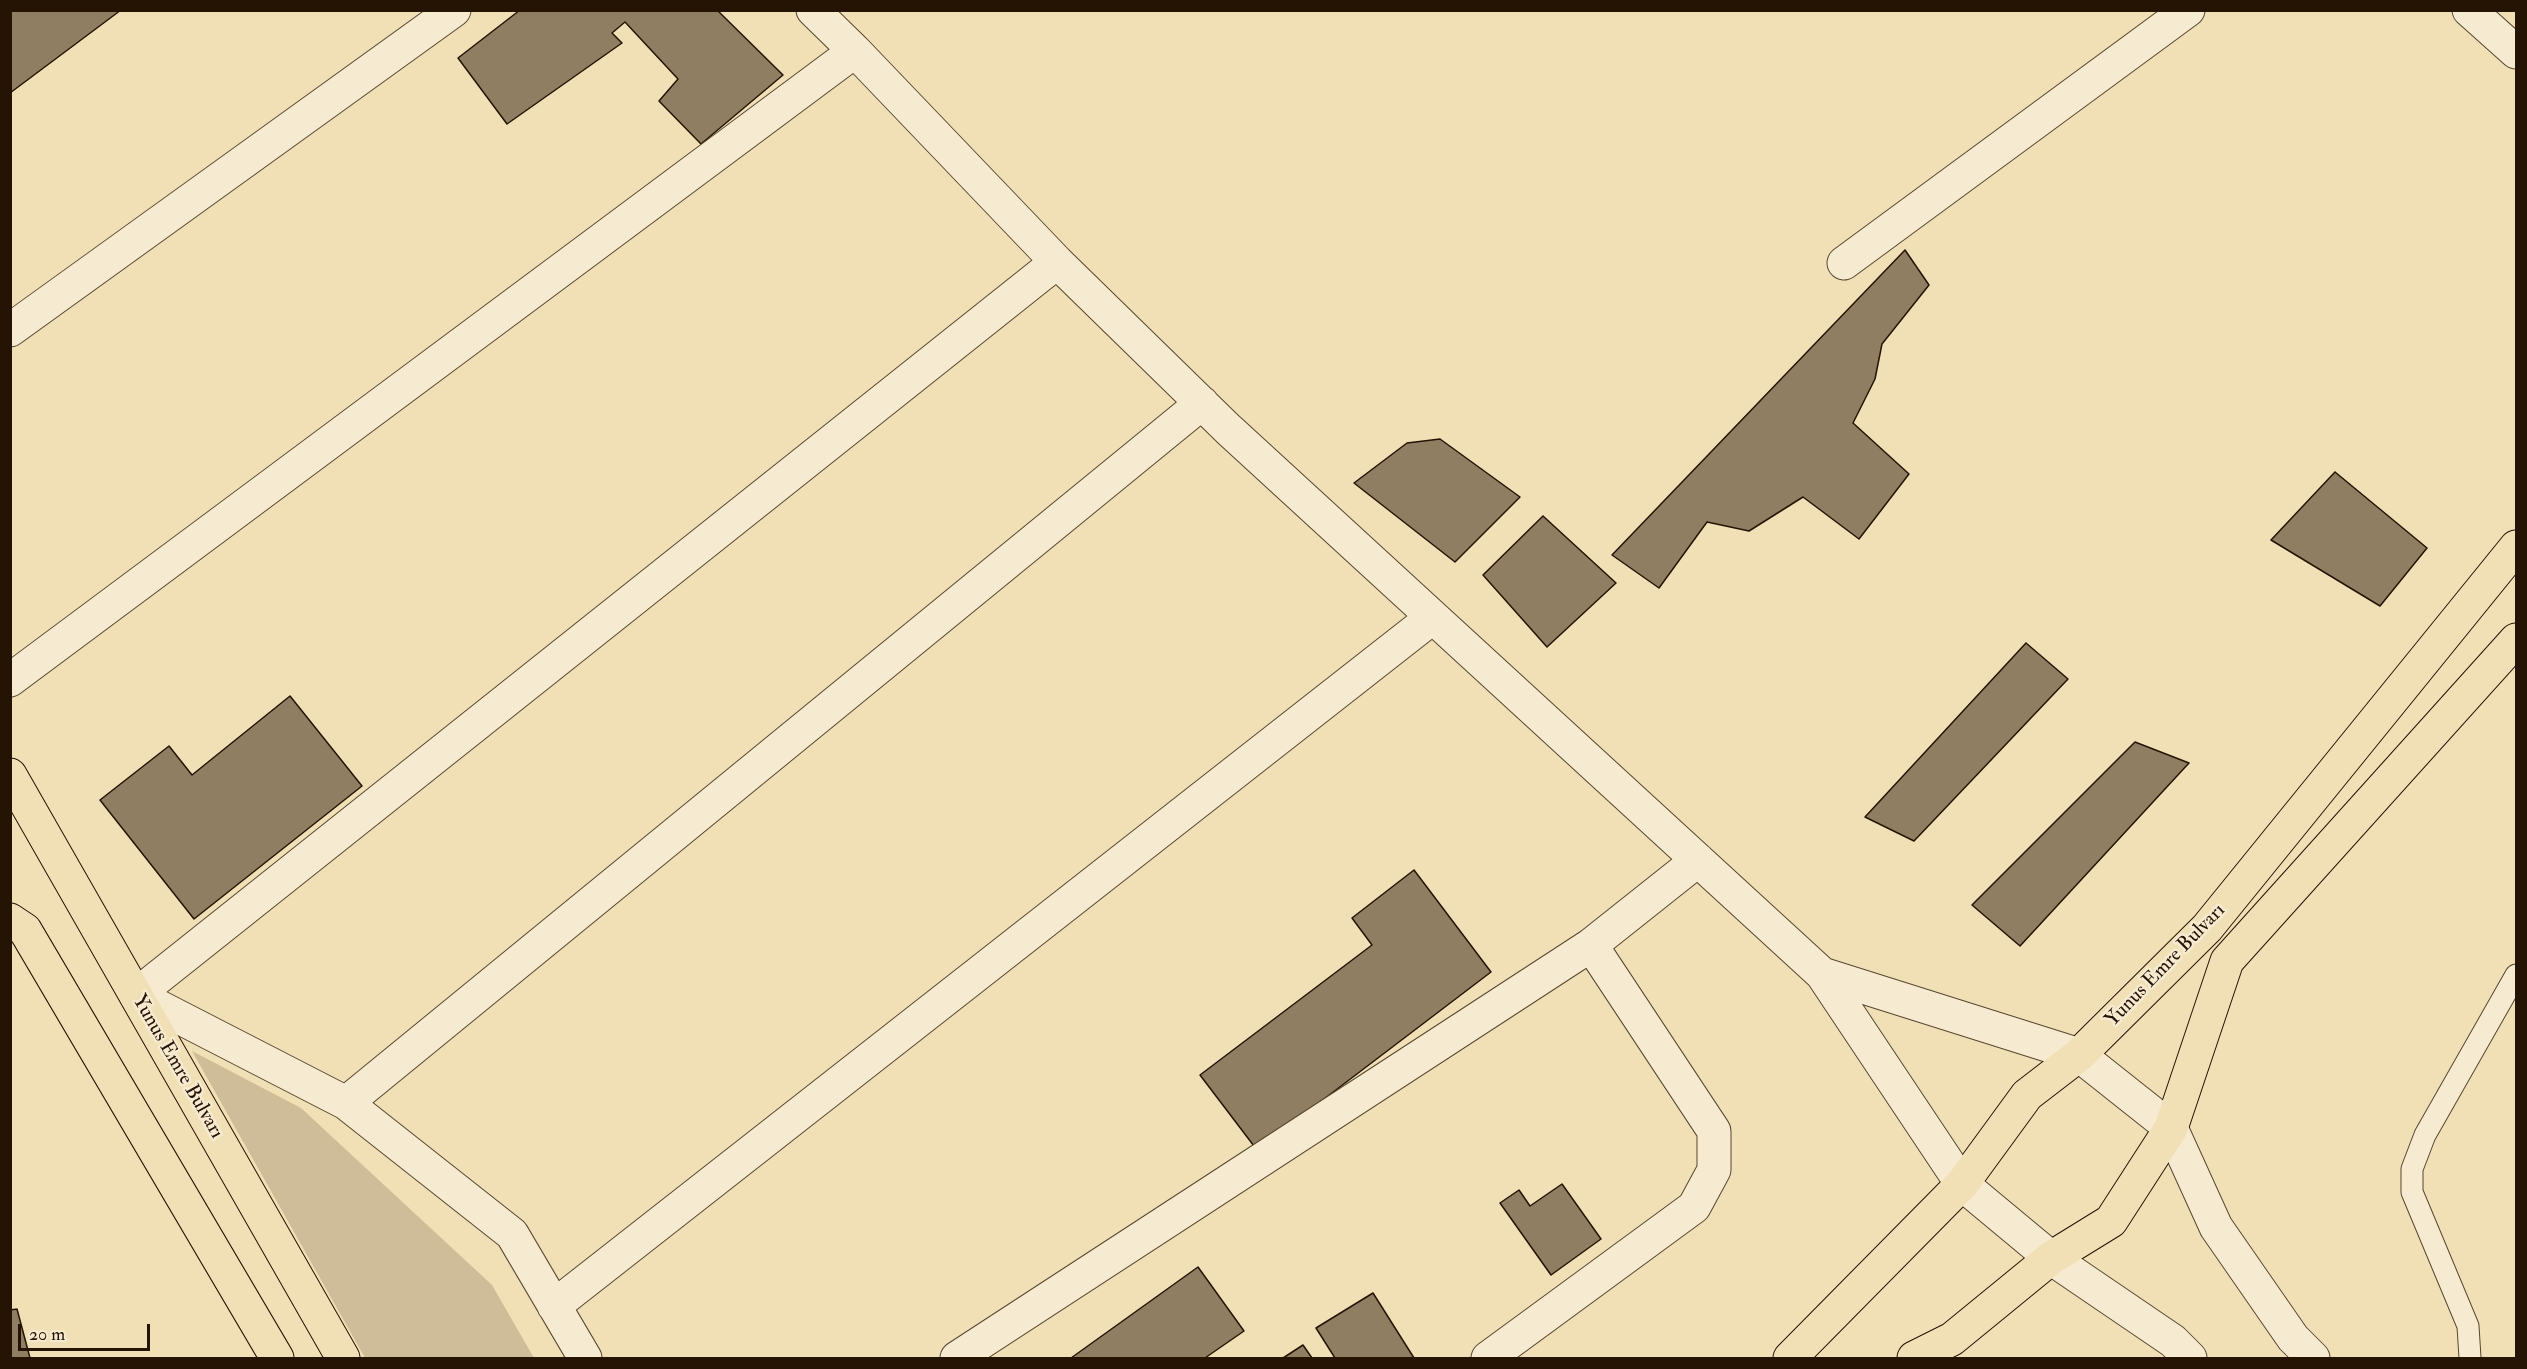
<!DOCTYPE html>
<html>
<head>
<meta charset="utf-8">
<style>
  body { margin:0 }
  #map { position:relative; width:2527px; height:1369px; overflow:hidden; background:#f1e0b6; font-family:"IM FELL Double Pica",serif }
  canvas { display:block }
  .frame { position:absolute; inset:0; border:12px solid #251304; pointer-events:none }
  .scale { position:absolute; left:18px; top:1324px; width:132px; height:27px; box-sizing:border-box; border:3px solid #251304; border-top:0; padding-left:8px; font-size:18px; line-height:21px; white-space:nowrap; color:#251304; -webkit-text-stroke:4px #f6ebd0; paint-order:stroke }
</style>
</head>
<body>
<div id="map">
<canvas width="2527" height="1369"></canvas>
<div class="frame"></div>
<div class="scale">20 m</div>
</div>
<script>
const ctx = document.querySelector('canvas').getContext('2d');
ctx.lineJoin = 'round';
function fill(path, color) { ctx.fillStyle = color; ctx.fill(path, 'evenodd'); }
const toPath = rows => new Path2D(rows.map(r => 'M' + r).join(''));
function strokePath(path, color, width, dash) { ctx.strokeStyle = color; ctx.lineWidth = width; ctx.lineCap = dash ? 'butt' : 'round'; ctx.setLineDash(dash || []); ctx.stroke(path); }
function write(font, color, halo, rows, align = 'center') {
  ctx.font = font + ' "IM FELL Double Pica",serif'; ctx.lineWidth = 5; ctx.setLineDash([]); ctx.textBaseline = 'middle'; ctx.strokeStyle = halo; ctx.fillStyle = color; for (const [text, x, y, turn = 0] of rows) {
    ctx.save(); ctx.translate(x, y); ctx.rotate((+turn || 0) * Math.PI / 180); ctx.textAlign = isNaN(turn) ? turn : align; if (halo) ctx.strokeText(text, 0, 0); ctx.fillText(text, 0, 0); ctx.restore();
  }
}
const green = toPath([
  [192,1051,301,1108,492,1285,534,1358,365,1358]
]);
const building = toPath([
  [10,10,121,10,10,93,10,10],
  [520,10,717,10,783,75,701,144,659,101,678,79,625,22,612,33,622,43,507,124,458,58,520,10],
  [1905,250,1929,285,1882,344,1875,379,1853,423,1909,474,1859,539,1803,497,1749,531,1707,522,1659,588,1612,555,1905,250],
  [1440,439,1520,497,1455,562,1354,483,1407,443,1440,439],
  [2335,472,2427,548,2380,606,2271,540,2335,472],
  [1543,516,1616,583,1547,647,1483,575,1543,516],
  [2026,643,2068,679,1914,841,1865,817,2026,643],
  [290,696,362,786,194,919,100,800,169,746,192,775,290,696],
  [2135,742,2189,763,2020,946,1972,905,2135,742],
  [1414,870,1491,972,1257,1150,1200,1075,1372,945,1352,918,1414,870],
  [1562,1184,1601,1239,1551,1275,1500,1203,1519,1190,1530,1206,1562,1184],
  [1198,1267,1244,1331,1205,1358,1071,1358,1198,1267],
  [1373,1293,1414,1358,1335,1358,1316,1328,1373,1293],
  [17,1309,30,1358,10,1358,10,1310,17,1309],
  [1303,1345,1312,1358,1283,1358,1303,1345]
]);
const service = toPath([
  [2470,1358,2468,1326,2412,1192,2412,1169,2425,1135,2516,975]
]);
const minor = toPath([
  [813,10,855,51,1057,262,1228,429,1822,974,1962,1184],
  [2469,10,2516,52],
  [1844,263,2188,10],
  [10,330,454,10],
  [10,680,855,51],
  [1822,974,2079,1055],
  [346,1103,1202,403],
  [554,1306,1433,617],
  [585,1358,512,1234,346,1103,136,995,1057,262],
  [957,1358,1591,945,1698,860],
  [1488,1358,1694,1207,1714,1170,1714,1131,1591,945]
]);
const tertiary = toPath([
  [2079,1055,2171,1128,2216,1227,2293,1338,2313,1358],
  [1962,1184,2051,1258,2173,1341,2190,1358]
]);
const primary = toPath([
  [10,775,343,1358],
  [10,920,25,930,277,1358],
  [1790,1358,1962,1184,2027,1095,2079,1055,2207,928,2516,547],
  [1914,1358,1952,1339,2051,1258,2111,1221,2171,1128,2227,961,2516,640]
]);
const streetNames = [
  ["Yunus Emre Bulvarı",2166,966,-46],
  ["Yunus Emre Bulvarı",177,1067,60]
];
fill(green, '#cebd98');
fill(building, '#8f7e61');
strokePath(building, '#251304', 1.5);
strokePath(service, '#584630', 23);
strokePath(minor, '#584630', 35);
strokePath(tertiary, '#584630', 35);
strokePath(primary, '#251304', 35);
strokePath(service, '#f6ebd0', 21);
strokePath(minor, '#f6ebd0', 33);
strokePath(tertiary, '#f6ebd0', 33);
strokePath(primary, '#f1e0b6', 33);
write('20px', '#251304', '#f6ebd0', streetNames);
</script>
</body>
</html>
